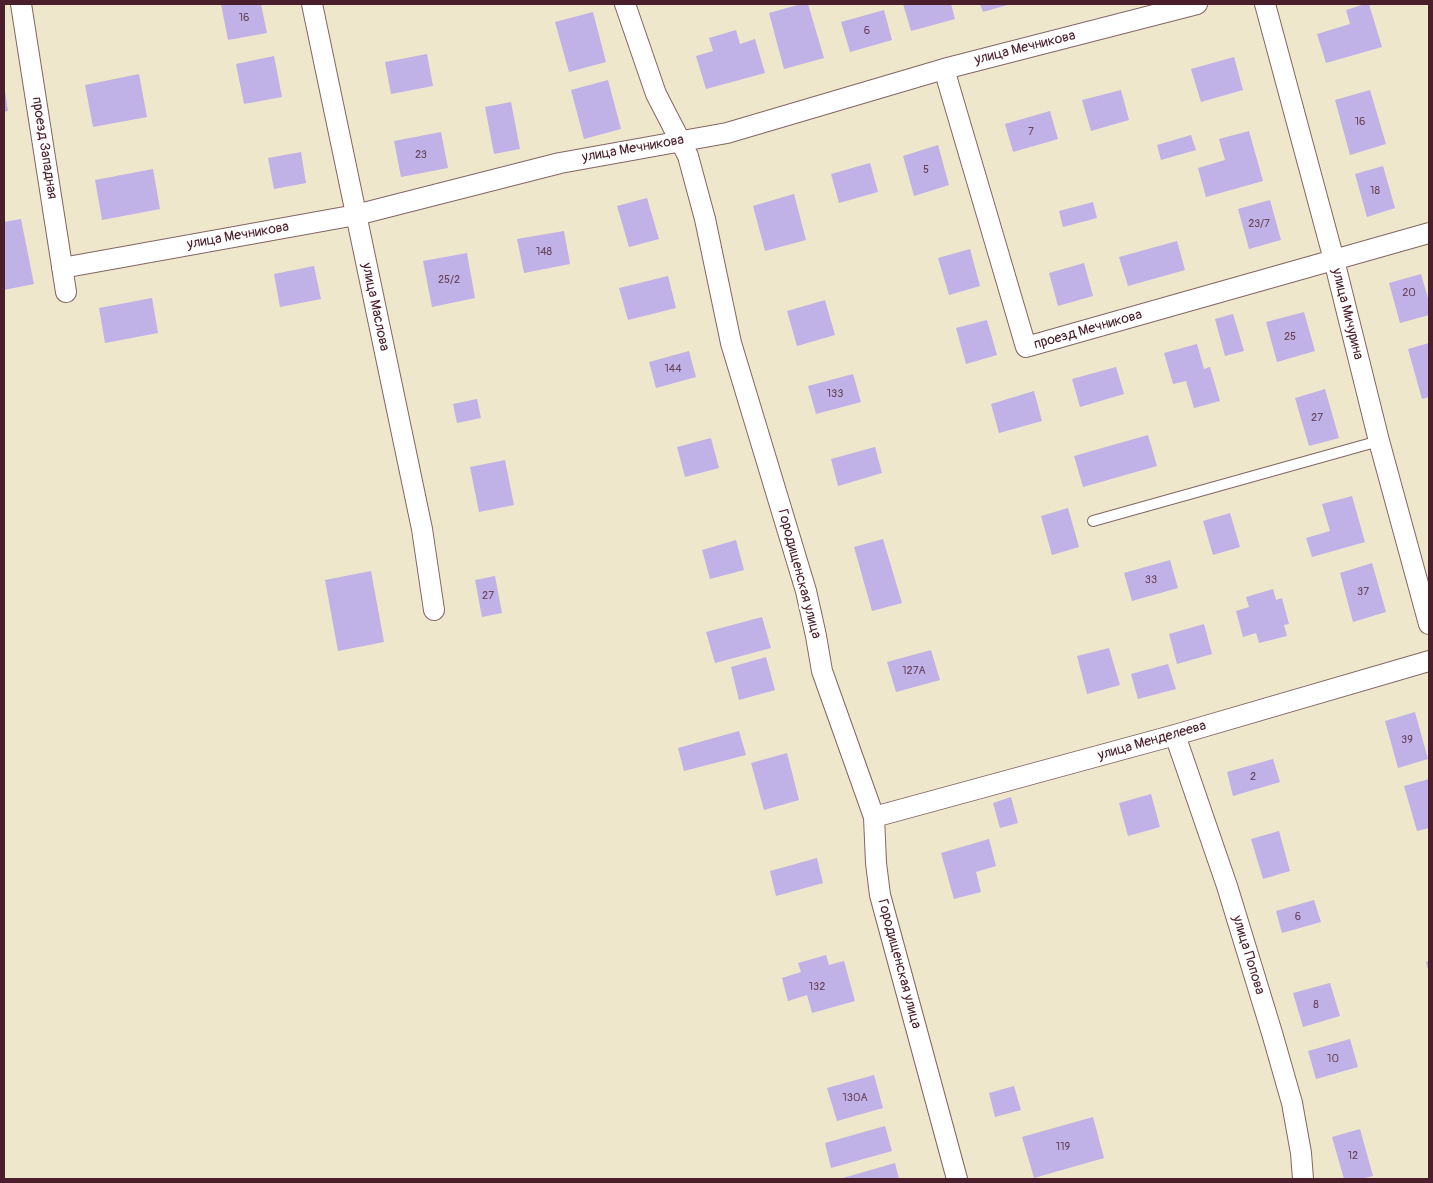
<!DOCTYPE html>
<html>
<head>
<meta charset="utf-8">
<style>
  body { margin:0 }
  #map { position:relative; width:1433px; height:1183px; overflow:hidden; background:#efe7cc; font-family:Pangolin,sans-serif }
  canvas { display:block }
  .frame { position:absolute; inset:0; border:5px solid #4a1f2b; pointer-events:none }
</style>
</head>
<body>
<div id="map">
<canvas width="1433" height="1183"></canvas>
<div class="frame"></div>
</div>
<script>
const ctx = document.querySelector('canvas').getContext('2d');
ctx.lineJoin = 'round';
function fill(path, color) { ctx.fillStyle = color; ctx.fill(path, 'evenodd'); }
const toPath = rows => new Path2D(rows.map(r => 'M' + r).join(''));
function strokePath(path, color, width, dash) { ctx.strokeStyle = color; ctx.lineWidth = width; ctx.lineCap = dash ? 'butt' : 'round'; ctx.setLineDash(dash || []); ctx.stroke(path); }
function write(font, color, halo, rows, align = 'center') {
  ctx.font = font + ' Pangolin,sans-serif'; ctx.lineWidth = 5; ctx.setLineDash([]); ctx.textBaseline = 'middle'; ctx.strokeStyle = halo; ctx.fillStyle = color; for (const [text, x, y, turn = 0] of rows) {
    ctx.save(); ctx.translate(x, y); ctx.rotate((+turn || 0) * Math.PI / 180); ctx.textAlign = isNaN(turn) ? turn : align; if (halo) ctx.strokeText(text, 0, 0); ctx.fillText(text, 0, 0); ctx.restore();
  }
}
const building = toPath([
  [221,4,261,4,267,33,228,40],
  [801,4,808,4,824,58,784,69,769,13],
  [903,4,951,4,955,19,911,31],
  [980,4,1011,4,983,12],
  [1365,4,1369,4,1382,47,1326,63,1317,34,1350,24,1346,10],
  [884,10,892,40,850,52,841,22],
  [593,12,606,62,569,72,555,22],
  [736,30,740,44,755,39,765,73,706,89,696,56,713,51,709,38],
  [427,54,433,86,391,94,385,62],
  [274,56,282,97,244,104,236,64],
  [1234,57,1243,90,1201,102,1191,69],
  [139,74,147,117,93,127,85,85],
  [608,80,621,129,584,139,571,90],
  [1121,90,1129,120,1091,131,1082,100],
  [1370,90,1386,144,1350,155,1335,100],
  [5,91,8,111,4,112,4,92],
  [511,102,520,149,494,154,485,107],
  [1050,111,1058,139,1013,152,1005,124],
  [1249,131,1263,181,1206,197,1198,168,1225,160,1219,139],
  [441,132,448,168,401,177,394,141],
  [1191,135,1196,150,1161,160,1157,145],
  [938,145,949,185,914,196,903,156],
  [301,152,306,183,274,189,268,158],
  [870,163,878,192,839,203,831,174],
  [1383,166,1395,208,1367,217,1355,174],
  [153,169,160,209,102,220,95,180],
  [794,194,806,240,765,251,753,206],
  [647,198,659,239,629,247,617,206],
  [1270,200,1281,240,1249,249,1238,209],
  [1093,202,1097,218,1063,227,1059,211],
  [21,219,34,284,4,290,4,222],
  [564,231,570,264,524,273,517,239],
  [1177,241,1185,270,1128,286,1119,257],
  [970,249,980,286,949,295,938,258],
  [467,253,475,298,432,307,423,261],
  [1084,263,1093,296,1058,306,1049,273],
  [314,266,321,299,280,307,274,274],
  [1421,274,1429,302,1429,315,1400,323,1389,283],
  [668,276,676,308,628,320,619,288],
  [152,298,158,333,105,343,99,308],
  [825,300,835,335,797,346,787,311],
  [1304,312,1315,351,1277,362,1266,322],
  [1233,314,1244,351,1225,356,1215,319],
  [987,320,997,355,966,364,956,328],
  [1429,343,1429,397,1422,399,1408,349],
  [1197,344,1204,369,1210,367,1220,401,1194,408,1186,381,1173,384,1164,353],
  [689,351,696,377,656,388,649,362],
  [1116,367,1124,394,1080,407,1072,379],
  [853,374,861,402,816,414,808,386],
  [1325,389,1339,438,1309,446,1295,398],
  [1034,391,1042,421,999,433,991,404],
  [477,399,481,418,457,423,453,404],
  [1148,435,1157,466,1083,487,1074,456],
  [711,438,719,468,685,477,677,447],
  [875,447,882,473,838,486,831,459],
  [505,460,514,505,479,512,470,467],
  [1352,496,1365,542,1312,557,1306,538,1330,531,1322,504],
  [1068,508,1079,547,1052,555,1041,516],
  [1230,513,1240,547,1213,555,1203,521],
  [883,539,902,603,872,611,854,547],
  [736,540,744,570,710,579,702,550],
  [1170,560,1178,588,1132,601,1124,573],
  [1372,563,1386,612,1353,622,1340,573],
  [371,571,384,642,338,651,325,580],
  [495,576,502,613,482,617,475,580],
  [1273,589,1276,600,1282,598,1289,624,1284,625,1287,636,1259,643,1256,633,1243,637,1236,611,1249,607,1246,597],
  [762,617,771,648,715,663,706,632],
  [1204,624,1212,654,1177,664,1169,634],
  [1109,648,1120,685,1087,694,1077,656],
  [931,650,940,680,896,692,887,662],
  [766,657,775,690,739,700,731,667],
  [1168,664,1176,689,1138,699,1131,674],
  [1415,712,1428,759,1398,768,1385,721],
  [739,731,746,755,684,771,678,748],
  [787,753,799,800,764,810,751,763],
  [1273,759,1280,782,1233,796,1227,772],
  [1429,779,1429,828,1417,831,1404,786],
  [1151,794,1160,827,1128,836,1119,803],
  [1011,797,1018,823,1000,828,993,803],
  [1279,831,1290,871,1263,879,1251,839],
  [989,839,996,866,976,872,981,892,954,899,941,853],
  [817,858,823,883,776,896,770,871],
  [1314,900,1321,922,1282,933,1276,911],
  [826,955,829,965,844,961,855,1001,812,1013,807,995,788,1001,782,978,801,972,798,963],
  [1429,961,1429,973,1426,962],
  [1330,983,1340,1016,1303,1027,1293,993],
  [1350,1039,1358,1067,1316,1079,1308,1051],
  [874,1075,883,1108,837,1121,827,1088],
  [1014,1086,1021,1110,995,1117,989,1093],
  [1093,1117,1104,1158,1034,1178,1022,1137],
  [885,1126,892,1151,831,1168,825,1143],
  [1360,1129,1373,1176,1361,1179,1344,1179,1332,1137],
  [895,1163,899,1179,843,1179,843,1178]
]);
const service = toPath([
  [1093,521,1379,441]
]);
const minor = toPath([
  [21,4,66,292],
  [312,4,422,529,434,610],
  [625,4,656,94,688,156,705,219,731,343,806,591,816,636,822,671,874,817,876,863,880,895,957,1179],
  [1265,4,1334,260,1379,441,1429,624],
  [944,69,1026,347,1429,233],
  [62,268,356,215,560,163,727,133,944,69,1197,4],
  [1175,735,1227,886,1272,1033,1292,1103,1301,1153,1303,1179],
  [874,817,1175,735,1429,661]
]);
const numberNames = [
  ["16",244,18],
  ["6",867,31],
  ["16",1360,122],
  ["7",1031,132],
  ["23",421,155],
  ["5",926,170],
  ["18",1375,191],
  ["23/7",1259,224],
  ["148",544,252],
  ["25/2",449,280],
  ["20",1409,293],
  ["25",1290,337],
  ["144",673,369],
  ["133",835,394],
  ["27",1317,418],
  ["33",1151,580],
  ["37",1363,592],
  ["27",488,596],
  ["127А",914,671],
  ["39",1407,740],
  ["2",1253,777],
  ["6",1298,917],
  ["132",817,987],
  ["8",1316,1005],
  ["10",1333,1059],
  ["130А",855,1098],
  ["119",1063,1147],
  ["12",1353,1156]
];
const streetNames = [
  ["улица Мечникова",1025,48,-14],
  ["проезд Западная",44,148,81],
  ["улица Мечникова",633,149,-10],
  ["улица Мечникова",238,236,-10],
  ["улица Маслова",375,307,78],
  ["улица Мичурина",1347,314,76],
  ["проезд Мечникова",1088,330,-16],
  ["Городищенская улица",799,574,75],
  ["улица Менделеева",1152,741,-16],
  ["улица Попова",1248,955,73],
  ["Городищенская улица",899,964,75]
];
fill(building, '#c0b1e7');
strokePath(service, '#846563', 12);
strokePath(minor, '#846563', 22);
strokePath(service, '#fff', 10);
strokePath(minor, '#fff', 20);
write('11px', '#68445a', null, numberNames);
write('14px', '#4a1f2b', '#fff', streetNames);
</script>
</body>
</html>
